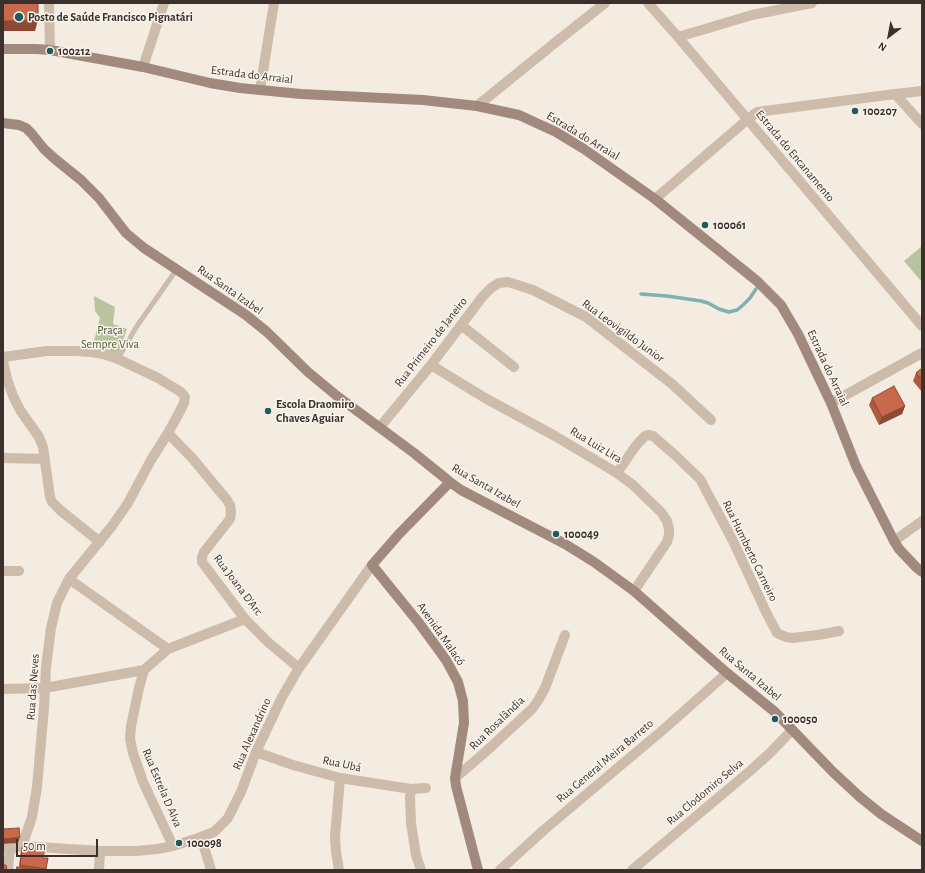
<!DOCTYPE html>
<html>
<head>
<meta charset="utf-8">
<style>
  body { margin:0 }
  #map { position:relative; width:925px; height:873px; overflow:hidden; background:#f4ebe1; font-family:"Alegreya Sans",sans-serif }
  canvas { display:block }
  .frame { position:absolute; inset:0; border:4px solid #3b302b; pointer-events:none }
  .north { position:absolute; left:869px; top:16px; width:40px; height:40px; -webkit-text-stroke:3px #fbf5ee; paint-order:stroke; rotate:212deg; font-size:11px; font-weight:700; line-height:16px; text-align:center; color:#3b302b }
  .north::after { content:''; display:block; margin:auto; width:14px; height:18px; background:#3b302b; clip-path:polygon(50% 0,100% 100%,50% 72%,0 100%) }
  .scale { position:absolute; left:16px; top:839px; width:82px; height:18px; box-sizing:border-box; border:2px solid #3b302b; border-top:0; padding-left:5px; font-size:12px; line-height:14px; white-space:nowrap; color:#3b302b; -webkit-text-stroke:3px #fbf5ee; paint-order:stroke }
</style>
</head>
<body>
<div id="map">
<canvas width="925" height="873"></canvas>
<div class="frame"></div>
<div class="north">N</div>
<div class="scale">50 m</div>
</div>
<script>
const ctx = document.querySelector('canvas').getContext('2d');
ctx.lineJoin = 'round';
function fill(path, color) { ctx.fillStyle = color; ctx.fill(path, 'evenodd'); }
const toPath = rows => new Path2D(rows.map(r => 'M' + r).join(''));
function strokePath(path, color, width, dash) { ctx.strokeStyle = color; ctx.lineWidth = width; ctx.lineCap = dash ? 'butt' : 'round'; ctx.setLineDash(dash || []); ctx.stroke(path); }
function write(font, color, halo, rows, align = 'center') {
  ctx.font = font + ' "Alegreya Sans",sans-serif'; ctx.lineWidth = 3; ctx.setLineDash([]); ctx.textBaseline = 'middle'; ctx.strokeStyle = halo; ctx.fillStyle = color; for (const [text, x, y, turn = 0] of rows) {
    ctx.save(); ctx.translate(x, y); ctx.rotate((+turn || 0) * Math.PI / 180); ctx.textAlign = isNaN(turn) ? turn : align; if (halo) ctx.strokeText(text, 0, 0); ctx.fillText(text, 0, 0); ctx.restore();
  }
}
const green = toPath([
  [922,246,922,281,921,281,904,261],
  [94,296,115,307,113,324,127,329,118,355,93,345,100,318,95,311]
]);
const stream = toPath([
  [641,294,667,296,701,301,708,303,719,309,729,312,737,310,743,305,750,298,756,289]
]);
const lane = toPath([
  [118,359,124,348,137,326,177,269]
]);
const street = toPath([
  [49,3,50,50],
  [648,3,678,37,922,326],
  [678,37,752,15,812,3],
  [143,67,164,3],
  [260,90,274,3],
  [895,94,922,124],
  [477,106,556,42,605,3],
  [655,199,748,119,757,112,895,94,922,91],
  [461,325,514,367],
  [3,357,47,351,76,351,91,352,103,354,118,359,158,378,181,392,185,397,184,403,178,415,168,433,151,460,128,503,112,526,69,579,57,603,51,628,46,667,44,708,37,787,32,817,22,846],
  [3,361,7,379,13,396,20,410,39,437,43,447,50,497,52,502,60,510,100,542],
  [431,365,485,398,555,436,617,473,633,485,661,512,667,521,669,529,669,535,667,542,634,591],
  [831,403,922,353],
  [380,427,431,365,483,296,491,288,499,283,508,282,533,290,586,317,672,384,711,420],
  [168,433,193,459,227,500,230,505,231,512,230,519,204,552,202,557,202,562,245,619,269,643,299,668],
  [3,458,45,459],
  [617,473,635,447,641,440,645,436,648,435,653,436,675,455,700,479,733,541,766,612,777,633,786,637,792,638,818,635,839,631],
  [894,541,922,521],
  [3,571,19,571],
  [69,579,168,649],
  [144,670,139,688,131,726,130,739,133,753,143,782,173,846],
  [3,689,45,688,144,670,168,649,245,619],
  [256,752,293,765,340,778,411,789,426,788],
  [455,778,482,755,532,709,539,699,545,688,565,635],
  [411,789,410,797,411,823,416,855,421,870],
  [201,837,211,870],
  [3,849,10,849,22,846,100,851,136,851,157,849,173,846,201,837,214,832,228,818,241,792,256,752,282,697,299,668,372,565],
  [8,870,10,849],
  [99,870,100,851],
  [339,870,336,852,335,837,340,778],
  [500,870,545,829,664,729,727,673],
  [632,870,750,771,771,752,792,730]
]);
const secondary = toPath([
  [3,49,36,49,50,50,143,67,210,83,240,88,301,94,423,100,477,106,519,115,556,132,584,149,655,199,757,281,781,305,798,334,831,403,856,466,894,541,899,549,916,567,922,572],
  [3,123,19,125,26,128,32,134,44,149,55,159,81,180,99,198,126,233,144,248,246,315,267,332,308,372,337,396,414,453,450,482,461,490,565,544,594,562,634,591,727,673,775,712,833,772,860,797,881,814,922,841],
  [450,482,399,534,372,565,419,623,446,660,458,682,463,701,464,723,455,778,456,786,478,870]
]);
const wall = toPath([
  [922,368,922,392,913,381,916,373],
  [872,398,905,406,902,414,879,425,869,405],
  [23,843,43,858,46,869,46,870,16,870,17,867,19,867,21,849]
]);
const shadedWall = toPath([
  [38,20,35,31,3,31,3,21],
  [905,406,902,414,879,425,882,417],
  [20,837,18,843,3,844,3,839]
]);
const building = toPath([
  [3,3,38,3,38,20,3,21,3,3],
  [922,368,922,380,916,373,922,368],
  [894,386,905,406,882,417,872,398,894,386],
  [19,828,20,837,3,839,3,829,19,828],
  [23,843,45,847,43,858,48,858,46,869,20,865,23,843],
  [3,865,6,865,7,870,3,870,3,865],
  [17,867,38,870,16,870,17,867]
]);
const markers = [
  [19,17,5,"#1f5a5e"],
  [50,51,4,"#1f5a5e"],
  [855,111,4,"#1f5a5e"],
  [705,225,4,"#1f5a5e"],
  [268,411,4,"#1f5a5e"],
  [556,534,4,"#1f5a5e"],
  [775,719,4,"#1f5a5e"],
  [179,843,4,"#1f5a5e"]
];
const poiNames = [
  ["Posto de Saúde Francisco Pignatári",28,17],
  ["100212",58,51],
  ["100207",863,111],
  ["100061",713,225],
  ["Escola Draomiro",276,404],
  ["Chaves Aguiar",276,418],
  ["100049",564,534],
  ["100050",783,719],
  ["100098",187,843]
];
const streetNames = [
  ["Estrada do Arraial",252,75,7],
  ["Estrada do Arraial",583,136,31],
  ["Estrada do Encanamento",795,156,50],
  ["Rua Santa Izabel",230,290,35],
  ["Rua Leovigildo Junior",623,331,36],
  ["Rua Primeiro de Janeiro",431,342,-52],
  ["Estrada do Arraial",828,368,65],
  ["Rua Luiz Lira",596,445,31],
  ["Rua Santa Izabel",486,486,30],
  ["Rua Humberto Carneiro",750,551,64],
  ["Rua Joana D'Arc",238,585,53],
  ["Avenida Malacó",441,634,55],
  ["Rua Santa Izabel",750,674,40],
  ["Rua das Neves",33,687,-86],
  ["Rua Rosalândia",497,723,-44],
  ["Rua Alexandrino",252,734,-66],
  ["Rua General Meira Barreto",605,761,-40],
  ["Rua Ubá",342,764,12],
  ["Rua Estrela D Alva",162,788,67],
  ["Rua Clodomiro Selva",705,792,-40]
];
const parkNames = [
  ["Praça",110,330],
  ["Sempre Viva",110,344]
];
fill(green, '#b8c4a0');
strokePath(stream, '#7fb0b2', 3.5);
strokePath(lane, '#cdbbac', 5);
strokePath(street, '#cdbbac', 10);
strokePath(secondary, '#a18a7d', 10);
fill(wall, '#ac5a40');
fill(shadedWall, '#8c4a34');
fill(building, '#c8694b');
strokePath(building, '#8c4a34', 1);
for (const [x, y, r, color] of markers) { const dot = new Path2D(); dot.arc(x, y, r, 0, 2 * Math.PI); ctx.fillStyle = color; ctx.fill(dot); strokePath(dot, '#fbf5ee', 1.5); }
write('bold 12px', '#3b302b', '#fbf5ee', poiNames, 'left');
write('12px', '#3b302b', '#fbf5ee', streetNames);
write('12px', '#4a5a2e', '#fbf5ee', parkNames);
</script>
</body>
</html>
